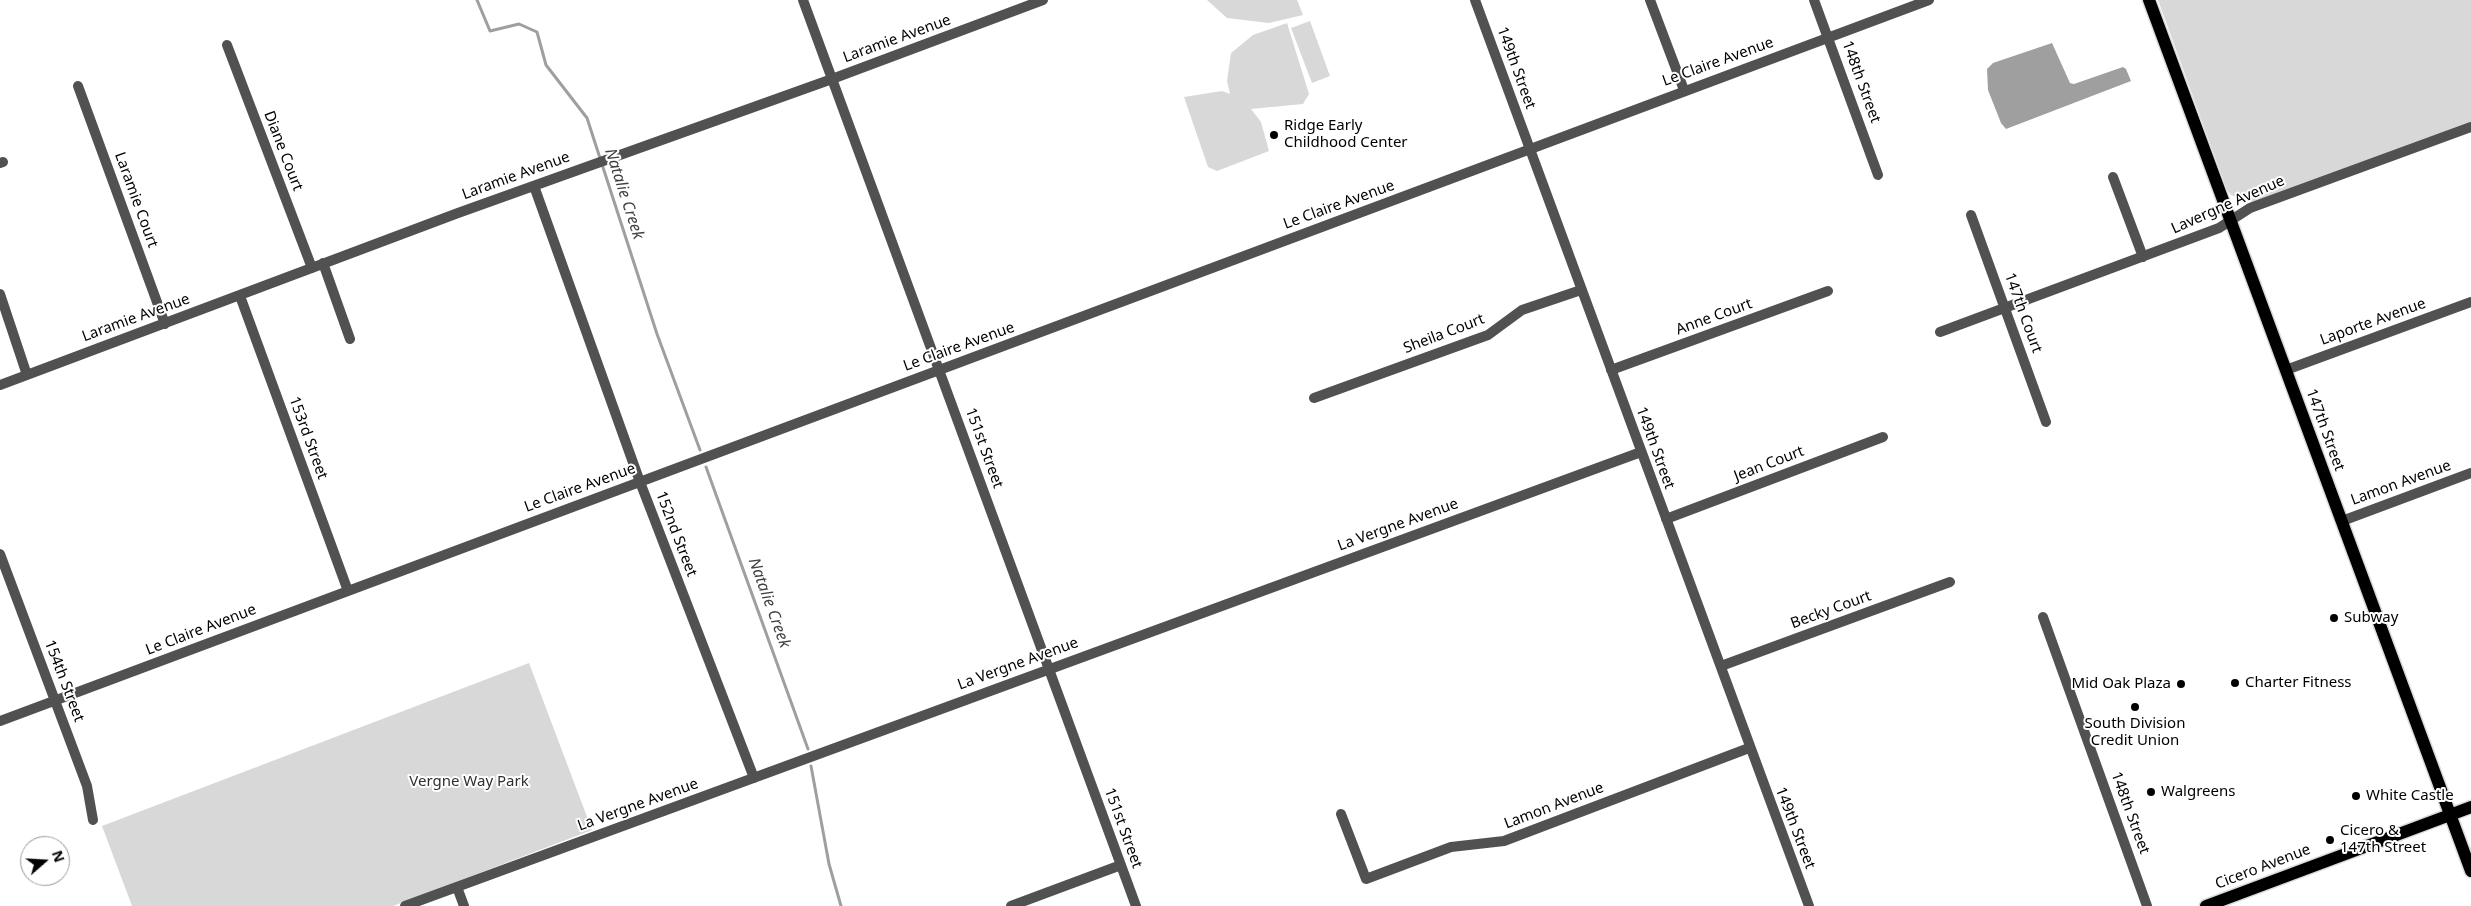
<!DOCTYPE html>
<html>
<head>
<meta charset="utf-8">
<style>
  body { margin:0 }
  #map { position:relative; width:2471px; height:906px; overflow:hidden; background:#fff; font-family:"Noto Sans",sans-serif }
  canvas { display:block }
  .north { position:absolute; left:20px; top:836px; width:50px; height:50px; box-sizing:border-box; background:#fff; border:1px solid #999; border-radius:50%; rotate:71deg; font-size:14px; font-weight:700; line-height:20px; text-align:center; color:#000 }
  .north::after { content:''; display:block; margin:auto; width:18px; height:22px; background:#000; clip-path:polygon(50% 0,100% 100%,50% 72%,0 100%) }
</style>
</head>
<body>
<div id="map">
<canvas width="2471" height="906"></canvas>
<div class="north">N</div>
</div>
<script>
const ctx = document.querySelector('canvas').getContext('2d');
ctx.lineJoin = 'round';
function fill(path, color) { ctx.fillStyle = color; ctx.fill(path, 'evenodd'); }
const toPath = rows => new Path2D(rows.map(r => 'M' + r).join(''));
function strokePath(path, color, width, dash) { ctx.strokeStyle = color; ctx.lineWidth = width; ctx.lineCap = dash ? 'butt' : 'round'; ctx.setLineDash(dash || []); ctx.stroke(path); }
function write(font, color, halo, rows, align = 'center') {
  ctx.font = font + ' "Noto Sans",sans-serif'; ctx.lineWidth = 4; ctx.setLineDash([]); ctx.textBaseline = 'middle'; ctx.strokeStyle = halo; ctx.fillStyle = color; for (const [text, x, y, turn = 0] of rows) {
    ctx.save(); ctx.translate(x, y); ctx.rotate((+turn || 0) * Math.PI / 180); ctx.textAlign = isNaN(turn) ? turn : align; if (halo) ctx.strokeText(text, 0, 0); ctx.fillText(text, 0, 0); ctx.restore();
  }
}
const green = toPath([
  [1207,0,1297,0,1303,15,1269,23,1227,18],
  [2158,0,2471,0,2471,122,2258,201,2250,202,2231,195,2227,190],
  [1310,21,1330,76,1312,83,1291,28],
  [1287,23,1309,94,1303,104,1251,109,1261,122,1269,151,1217,171,1208,167,1184,97,1222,91,1230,94,1227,81,1231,53,1253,35],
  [529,663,592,830,393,906,132,906,102,826]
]);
const water = toPath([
  [2052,43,2070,83,2074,84,2123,67,2126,69,2131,81,2006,129,2001,123,1988,90,1987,69,1993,63]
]);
const stream = toPath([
  [477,0,490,31,519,24,537,32,546,65,587,118,657,334,700,450],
  [706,467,808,749],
  [811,766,829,864,841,906]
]);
const minor = toPath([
  [803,0,1136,906],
  [1475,0,1809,906],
  [1650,0,1684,90],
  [1814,0,1878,175],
  [227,45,312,268],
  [78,86,165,324],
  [0,163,3,162],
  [2113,177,2143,257],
  [534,186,640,482,754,778],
  [1971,215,2046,422],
  [323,263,350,339],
  [0,294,27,375],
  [240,296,348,591],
  [1940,332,2219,228,2250,208,2471,127],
  [1611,370,1828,291],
  [2286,370,2471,302],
  [0,385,458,213,832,79,1043,0],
  [1314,398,1488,335,1522,310,1581,290],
  [1666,519,1883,437],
  [2342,521,2471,473],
  [0,554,87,786,93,820],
  [2043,617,2147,906],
  [1721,666,1950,582],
  [0,721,1929,0],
  [1341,814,1366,879,1451,847,1504,841,1749,748],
  [457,887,464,906],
  [405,906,1641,452],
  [1011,906,1121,865]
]);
const major = toPath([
  [2149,0,2471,871],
  [2206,906,2471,807]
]);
const markers = [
  [1274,135,5,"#000"],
  [2334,618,5,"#000"],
  [2235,683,5,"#000"],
  [2181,684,5,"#000"],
  [2135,707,5,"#000"],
  [2151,792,5,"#000"],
  [2356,796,5,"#000"],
  [2330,840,5,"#000"]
];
const streetNames = [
  ["Laramie Avenue",897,39,-20],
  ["Le Claire Avenue",1718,62,-20],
  ["149th Street",1516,68,70],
  ["148th Street",1861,82,70],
  ["Diane Court",283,151,69],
  ["Laramie Avenue",516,176,-20],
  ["Laramie Court",136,200,70],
  ["Le Claire Avenue",1339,205,-20],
  ["Lavergne Avenue",2228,205,-24],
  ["147th Court",2023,313,70],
  ["Anne Court",1714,317,-20],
  ["Laramie Avenue",136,318,-20],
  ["Laporte Avenue",2373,322,-20],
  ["Sheila Court",1444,334,-21],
  ["Le Claire Avenue",959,347,-20],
  ["147th Street",2325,430,70],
  ["153rd Street",308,438,70],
  ["151st Street",984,448,70],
  ["149th Street",1655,448,70],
  ["Jean Court",1769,464,-21],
  ["Lamon Avenue",2401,483,-20],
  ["Le Claire Avenue",580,488,-20],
  ["La Vergne Avenue",1398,525,-20],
  ["152nd Street",676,534,69],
  ["Becky Court",1831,610,-20],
  ["Le Claire Avenue",201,630,-21],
  ["La Vergne Avenue",1018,664,-20],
  ["154th Street",64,681,69],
  ["La Vergne Avenue",638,805,-20],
  ["Lamon Avenue",1554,806,-21],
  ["148th Street",2130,813,70],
  ["151st Street",1123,828,70],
  ["149th Street",1795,828,69],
  ["Cicero Avenue",2263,867,-21]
];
const poiNames = [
  ["Ridge Early",1284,126],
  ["Childhood Center",1284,143],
  ["Subway",2344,618],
  ["Charter Fitness",2245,683],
  ["Mid Oak Plaza",2171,684,"right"],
  ["South Division",2135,724,"center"],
  ["Credit Union",2135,741,"center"],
  ["Walgreens",2161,792],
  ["White Castle",2366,796],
  ["Cicero &",2340,831],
  ["147th Street",2340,848]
];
const parkNames = [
  ["Vergne Way Park",469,782]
];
const waterNames = [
  ["Natalie Creek",624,194,72],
  ["Natalie Creek",769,603,70]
];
fill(green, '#d8d8d8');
fill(water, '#9f9f9f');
strokePath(stream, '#9f9f9f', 3);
strokePath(major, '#dbdbdb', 15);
strokePath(minor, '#515151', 10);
strokePath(major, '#000', 12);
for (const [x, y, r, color] of markers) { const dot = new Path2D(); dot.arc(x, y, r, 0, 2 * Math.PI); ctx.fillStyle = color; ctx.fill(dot); strokePath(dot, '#fff', 2); }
write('15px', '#000', '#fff', streetNames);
write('15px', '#000', '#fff', poiNames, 'left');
write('15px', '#2f2f2f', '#fff', parkNames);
write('italic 16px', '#404040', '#fff', waterNames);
</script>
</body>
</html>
